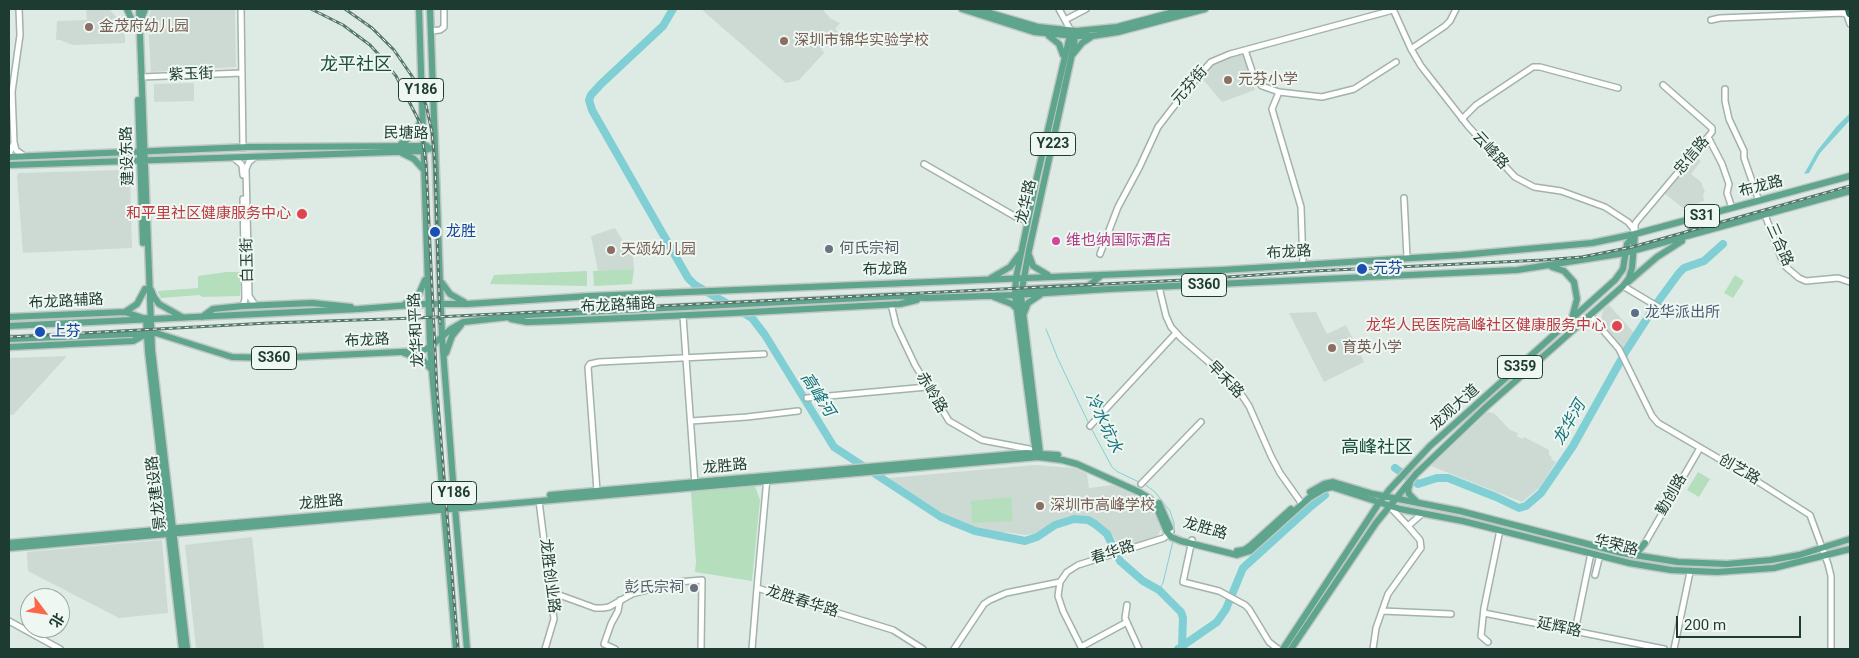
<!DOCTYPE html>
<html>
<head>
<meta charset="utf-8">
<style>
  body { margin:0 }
  #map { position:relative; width:1859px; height:658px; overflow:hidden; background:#deebe4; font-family:Roboto,"Noto Sans SC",sans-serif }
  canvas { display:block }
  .frame { position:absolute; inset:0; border:10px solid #1e3b31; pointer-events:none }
  .north { position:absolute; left:20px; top:588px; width:50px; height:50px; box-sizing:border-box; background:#eef7f2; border:1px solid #9baca5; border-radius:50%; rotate:121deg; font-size:14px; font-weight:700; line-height:20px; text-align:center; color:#1e3b31 }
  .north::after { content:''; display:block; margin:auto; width:18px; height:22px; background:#fc674a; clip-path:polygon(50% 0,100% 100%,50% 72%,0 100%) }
  .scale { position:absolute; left:1676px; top:616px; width:125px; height:22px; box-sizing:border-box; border:2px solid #1e3b31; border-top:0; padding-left:6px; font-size:15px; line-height:18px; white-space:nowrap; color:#1e3b31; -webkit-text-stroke:4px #eef7f2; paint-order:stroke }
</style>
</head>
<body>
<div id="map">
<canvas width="1859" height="658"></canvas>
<div class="frame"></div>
<div class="north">北</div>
<div class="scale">200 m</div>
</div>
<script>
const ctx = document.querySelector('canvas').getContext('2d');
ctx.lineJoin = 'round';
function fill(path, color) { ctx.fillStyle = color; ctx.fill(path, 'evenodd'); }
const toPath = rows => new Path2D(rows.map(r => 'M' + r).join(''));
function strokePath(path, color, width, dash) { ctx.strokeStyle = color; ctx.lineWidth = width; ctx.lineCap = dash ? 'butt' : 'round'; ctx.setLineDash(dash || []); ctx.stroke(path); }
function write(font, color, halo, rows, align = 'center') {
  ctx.font = font + ' Roboto,"Noto Sans SC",sans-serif'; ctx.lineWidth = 4; ctx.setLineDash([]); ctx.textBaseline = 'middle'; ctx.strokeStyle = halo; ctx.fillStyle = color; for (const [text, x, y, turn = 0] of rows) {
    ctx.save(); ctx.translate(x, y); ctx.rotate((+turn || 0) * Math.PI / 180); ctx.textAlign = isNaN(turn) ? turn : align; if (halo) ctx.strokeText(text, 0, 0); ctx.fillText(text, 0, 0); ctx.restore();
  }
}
const built = toPath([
  [86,9,110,10,121,22,121,32,125,34,125,43,73,45,60,40,56,40,57,21,87,20],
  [151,9,235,9,236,67,151,72,148,20],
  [701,9,822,9,831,19,840,23,835,29,839,33,821,48,824,53,799,80,786,83],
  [1244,52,1255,90,1222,102,1200,76,1216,60],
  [194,83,194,101,154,102,154,84],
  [1694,156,1701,161,1691,174,1701,182,1705,192,1703,194,1704,201,1683,208,1664,193],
  [122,170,130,177,132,248,23,253,17,176,19,173],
  [615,228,633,257,634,269,598,271,591,236],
  [1609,305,1635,334,1624,349,1601,321,1603,310],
  [1316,312,1327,334,1346,325,1364,362,1324,382,1289,313],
  [67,356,13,415,9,415,9,358],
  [1488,412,1495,414,1510,430,1518,433,1517,436,1522,439,1524,437,1549,450,1549,455,1552,457,1551,459,1556,462,1540,487,1522,502,1431,466],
  [1035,465,1074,468,1087,474,1089,488,1112,485,1142,498,1157,518,1161,529,1157,537,1118,548,1115,538,1096,522,1085,516,1075,515,1061,519,1034,534,1025,535,1005,532,1001,541,950,526,952,519,889,479,889,478],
  [252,537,264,649,196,649,185,545],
  [162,540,168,613,119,618,28,571,27,552]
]);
const green = toPath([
  [634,269,632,284,594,286,593,271],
  [587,271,587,286,490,284,494,275],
  [227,272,241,272,240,296,202,297,200,295,161,298,158,292,158,291,198,288,198,276],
  [1735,275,1744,281,1733,298,1724,293],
  [1698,472,1710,479,1699,497,1687,490],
  [755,486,760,500,752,581,695,572,696,562,691,492],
  [1011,497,1013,521,972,523,971,501]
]);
const water = toPath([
  [1850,113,1850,120,1820,153,1809,173,1804,174,1817,151,1837,126]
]);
const stream = toPath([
  [1046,329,1058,359,1089,424],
  [1091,428,1112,467,1118,472,1139,482],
  [1143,483,1155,492,1170,511,1174,523,1174,534],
  [1159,590,1163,583,1173,541]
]);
const river = toPath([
  [673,9,663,26,601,84,591,95,589,100,592,110,688,278,695,285,752,318,765,335,834,447,941,517,975,531,1025,541,1037,537,1055,525,1074,519,1088,520,1095,524,1107,534,1120,561,1143,581,1159,590,1181,612,1183,618,1182,646],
  [1395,468,1418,484,1437,478,1448,478,1496,497,1519,508,1526,506,1541,493,1573,446,1626,351,1657,303,1679,273,1684,268,1704,261,1723,244],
  [1178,649,1217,622,1226,609,1243,568,1309,508,1325,495]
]);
const minor = toPath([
  [19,9,20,35,12,92,14,142,16,150,24,156],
  [241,9,243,148],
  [1059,9,1071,31],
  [1393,9,1411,49,1421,66,1468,126,1515,177,1534,187,1561,191,1605,207,1628,222,1633,228,1635,234],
  [1065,20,1086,9],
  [1711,20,1720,18,1843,13,1847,15,1850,24],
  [431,31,440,30,444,27,444,9],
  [1411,49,1445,26,1450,21,1456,9],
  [1245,50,1254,77,1262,86,1279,92,1322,97,1354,89,1396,62],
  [141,77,242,73],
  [1725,89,1725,101,1729,119,1744,151,1744,158,1759,201],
  [1279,92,1272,109,1301,207,1303,264],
  [1462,119,1476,105,1533,67,1540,67,1618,88],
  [1708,137,1722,164,1729,184,1727,193,1732,208],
  [9,154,14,143],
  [234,158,242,165,243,175],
  [924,164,1016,217,1028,221],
  [1404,198,1407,257],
  [1765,215,1782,260,1786,267,1799,278,1806,281,1838,278,1850,282],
  [1635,231,1635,224,1637,221,1712,132,1712,128,1663,85],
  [1100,254,1118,207,1140,166,1158,127,1188,88,1211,62,1230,54,1393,10],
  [1623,286,1660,308],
  [1159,287,1166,316,1171,327,1181,338,1235,385,1249,406,1271,456,1280,473,1302,504],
  [891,304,896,325,915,365,949,421,982,440,1029,449,1035,453],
  [255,305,249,296,246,169,249,162,255,157],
  [243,306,245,299,243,199],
  [1590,315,1619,349,1652,416,1658,423,1752,478,1810,515,1828,564,1831,576,1831,649],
  [683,316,695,485],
  [807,398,927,387],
  [691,421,747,417,798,411],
  [1090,426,1176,333],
  [767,478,757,588,893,630,923,649],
  [1141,484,1201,422],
  [597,491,588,367,590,364,599,362,764,354],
  [539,501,554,619,545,649],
  [1389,506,1408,526,1423,513],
  [1192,540,1183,582,1219,591,1245,605,1249,609,1269,642,1278,649],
  [1645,543,1700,448],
  [1595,575,1600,555],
  [551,592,595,608,603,608,609,607,632,594,678,582,702,580,701,649],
  [1127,605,1125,618,1139,649],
  [1382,611,1451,614],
  [1484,613,1664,649],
  [9,621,60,649],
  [1575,631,1591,553],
  [1488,642,1481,636,1484,608,1500,530],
  [1081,647,1127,622],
  [615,649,604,644,611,624,618,611,620,600],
  [752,649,757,588],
  [954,649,984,604,990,600,1006,593,1060,582],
  [1082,649,1063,611,1058,596,1060,582,1067,572,1078,565,1164,538,1171,531],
  [1373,649,1376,628,1388,594,1421,548,1420,540,1408,526],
  [1674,649,1690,572]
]);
const major = toPath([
  [127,9,135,28],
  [139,9,152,350,187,649],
  [419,9,430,347,456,649],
  [430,9,442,337,455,507,467,649],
  [962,9,1034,32,1075,36,1092,36,1118,32,1205,9],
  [976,9,1038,27,1077,31,1117,27,1185,9],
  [141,20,145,9],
  [1049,36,1059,44,1063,55],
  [1073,54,1082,43,1091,37],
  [138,100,143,243],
  [401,144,413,135,421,121],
  [402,153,414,159,423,169],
  [9,157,249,147,427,146],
  [9,165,423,151,435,147],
  [1689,220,1693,234],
  [1029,255,1033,266,1048,275],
  [1552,267,1564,271,1574,282,1577,299,1572,318],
  [991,278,1010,267,1019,255],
  [1628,282,1657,257,1682,241],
  [442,283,450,294,464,302],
  [151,290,154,297,159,304,182,317],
  [1019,294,1029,289,1088,286,1102,275],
  [994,297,1012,304,1017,309],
  [405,304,419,294,425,280],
  [125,312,137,304,145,289],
  [1024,313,1028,303,1040,295],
  [9,317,125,312,143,318],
  [202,317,213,309,243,306,312,303,351,307],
  [146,318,148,351,182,649],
  [511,319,527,322,558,321,733,313,900,304,917,300],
  [9,326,359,309,424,304,467,304,590,296,1222,270,1461,255,1592,243,1635,234,1850,176],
  [9,339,156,333,232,357,274,358,421,351,430,347,451,329,463,322,527,315,900,296,925,298,1015,295,1109,289,1517,270,1625,253,1850,191],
  [9,347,133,341,146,334],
  [404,353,423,360,431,369],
  [446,353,452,336,461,325],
  [1036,455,1015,295,1016,278,1037,177,1071,31],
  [1039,456,1040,453,1021,295,1029,250,1074,45,1075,36,1071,31],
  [1410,483,1408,490,1409,494,1418,503],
  [1310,492,1324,484,1333,482,1373,494,1460,511,1622,553,1678,562,1727,564,1771,560,1799,555,1850,539],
  [550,495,1026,453,1058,455],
  [1159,503,1170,528],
  [9,543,463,503],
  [9,548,1038,457,1062,460,1077,464,1139,492,1149,498,1156,506,1167,532,1171,537,1181,541,1237,555,1250,551,1309,498,1324,489,1332,487,1400,509,1463,521,1629,563,1671,570,1717,572,1774,568,1850,549],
  [1237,551,1244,550,1250,546,1291,509],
  [1632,555,1636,554,1645,543],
  [1283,649,1379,503,1389,490,1430,446,1615,280,1623,269,1627,244,1635,234],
  [1291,649,1376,523,1416,474,1486,407,1623,286,1629,278,1632,268,1635,234]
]);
const highway = toPath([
  [1849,9,1850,13]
]);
const rail = toPath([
  [311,9,343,25,370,45,380,56,396,76,420,123,426,163,437,391,458,649],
  [345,9,372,28,394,50,416,82,426,105,432,132,435,163,440,323],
  [9,337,269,323,416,318,1184,280,1314,271,1543,260,1582,257,1632,247,1850,186]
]);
const markers = [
  [89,27,5,"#8d6e63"],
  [784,41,5,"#8d6e63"],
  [1228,80,5,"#8d6e63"],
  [302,214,6,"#e0444e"],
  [435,232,6,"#1a4fb4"],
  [1056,241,5,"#d1479c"],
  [829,249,5,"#6b7280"],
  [611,250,5,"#8d6e63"],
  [1362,269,6,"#1a4fb4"],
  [1635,313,5,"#5c6f8a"],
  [1617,326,6,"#e0444e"],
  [40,332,6,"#1a4fb4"],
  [1332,348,5,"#8d6e63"],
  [1040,506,5,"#8d6e63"],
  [694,588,5,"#6b7280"]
];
const shields = [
  [421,90,45],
  [1053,144,45],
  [1702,216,35],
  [1204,285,45],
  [274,358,45],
  [1520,367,45],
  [454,493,45]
];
const shieldNames = [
  ["Y186",421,90],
  ["Y223",1053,144],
  ["S31",1702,216],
  ["S360",1204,285],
  ["S360",274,358],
  ["S359",1520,367],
  ["Y186",454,493]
];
const educationNames = [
  ["金茂府幼儿园",99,27],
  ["深圳市锦华实验学校",794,41],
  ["元芬小学",1238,80],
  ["天颂幼儿园",621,250],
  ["育英小学",1342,348],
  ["深圳市高峰学校",1050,506]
];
const streetNames = [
  ["紫玉街",191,75,-2],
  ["元芬街",1190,86,-49],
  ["民塘路",406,134,1],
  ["云峰路",1490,151,47],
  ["建设东路",128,156,-92],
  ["忠信路",1692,156,-50],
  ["布龙路",1761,187,-15],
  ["龙华路",1027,202,-77],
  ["三合路",1779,245,66],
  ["布龙路",1289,253,-4],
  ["白玉街",248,260,-91],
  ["布龙路",885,270,-2],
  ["布龙路辅路",66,302,-3],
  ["布龙路辅路",618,306,-3],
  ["龙华和平路",417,330,-93],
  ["布龙路",367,341,-3],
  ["早禾路",1225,380,46],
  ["赤岭路",931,393,59],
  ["龙观大道",1455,408,-42],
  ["龙胜路",725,467,-5],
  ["创艺路",1739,470,30],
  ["景龙建设路",157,493,-97],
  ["勤创路",1672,495,-60],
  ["龙胜路",321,503,-5],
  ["龙胜路",1205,529,16],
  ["华荣路",1616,546,14],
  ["春华路",1113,553,-18],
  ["龙胜创业路",549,576,83],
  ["龙胜春华路",802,602,17],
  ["延辉路",1559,628,12]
];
const healthNames = [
  ["和平里社区健康服务中心",291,214],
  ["龙华人民医院高峰社区健康服务中心",1606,326]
];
const transitNames = [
  ["龙胜",446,232],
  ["元芬",1373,269],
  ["上芬",51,332]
];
const hotelNames = [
  ["维也纳国际酒店",1066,241]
];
const worshipNames = [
  ["何氏宗祠",839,249],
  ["彭氏宗祠",684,588,"right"]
];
const serviceNames = [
  ["龙华派出所",1645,313]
];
const waterNames = [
  ["高峰河",817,395,57],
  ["冷水坑水",1103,423,65],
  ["龙华河",1570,423,-60]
];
const quarterNames = [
  ["龙平社区",356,65],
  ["高峰社区",1377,448]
];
fill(built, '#ccdad3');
fill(green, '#b4debc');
fill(water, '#80cfd5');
strokePath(stream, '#80cfd5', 1);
strokePath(river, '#80cfd5', 8);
strokePath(minor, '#a1b3ab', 8);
strokePath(major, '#c0c8c5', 9);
strokePath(highway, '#c0c8c5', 10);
strokePath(minor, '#fff', 5);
strokePath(major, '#5fa48c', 6);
strokePath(highway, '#286956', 8);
strokePath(rail, '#58776c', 3);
strokePath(rail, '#eef7f2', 1, [4]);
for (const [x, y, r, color] of markers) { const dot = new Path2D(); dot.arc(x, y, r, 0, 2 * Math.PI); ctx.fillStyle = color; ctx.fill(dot); strokePath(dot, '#eef7f2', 2); }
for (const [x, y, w] of shields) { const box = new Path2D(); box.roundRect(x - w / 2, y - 11.5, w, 23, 4); ctx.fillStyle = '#eef7f2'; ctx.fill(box); strokePath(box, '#1e3b31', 1); }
write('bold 14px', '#1e3b31', null, shieldNames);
write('15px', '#785e54', '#eef7f2', educationNames, 'left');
write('15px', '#1e3b31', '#eef7f2', streetNames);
write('15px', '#be3a42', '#eef7f2', healthNames, 'right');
write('15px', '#164399', '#eef7f2', transitNames, 'left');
write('15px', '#b23c85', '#eef7f2', hotelNames, 'left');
write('15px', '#5b616d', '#eef7f2', worshipNames, 'left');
write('15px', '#4e5e75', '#eef7f2', serviceNames, 'left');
write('italic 16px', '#15727b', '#eef7f2', waterNames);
write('18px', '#194e3d', '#eef7f2', quarterNames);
</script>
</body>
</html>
